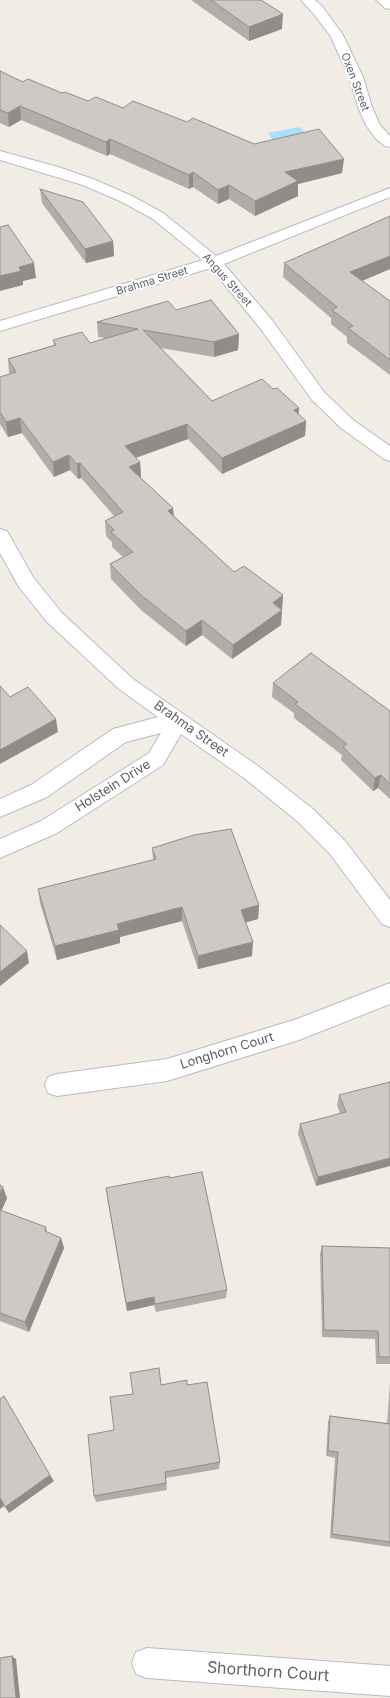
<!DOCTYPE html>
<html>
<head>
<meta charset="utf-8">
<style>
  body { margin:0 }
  canvas { display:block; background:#f1ede5 }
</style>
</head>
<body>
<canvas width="390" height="1698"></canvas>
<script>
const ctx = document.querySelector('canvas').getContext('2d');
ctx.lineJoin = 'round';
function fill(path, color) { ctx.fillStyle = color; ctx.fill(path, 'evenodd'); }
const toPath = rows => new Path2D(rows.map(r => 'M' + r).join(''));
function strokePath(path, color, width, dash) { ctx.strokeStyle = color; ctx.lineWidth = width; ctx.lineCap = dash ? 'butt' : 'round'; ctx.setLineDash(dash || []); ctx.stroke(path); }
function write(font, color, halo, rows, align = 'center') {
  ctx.font = font + ' Inter,sans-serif'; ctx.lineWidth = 4; ctx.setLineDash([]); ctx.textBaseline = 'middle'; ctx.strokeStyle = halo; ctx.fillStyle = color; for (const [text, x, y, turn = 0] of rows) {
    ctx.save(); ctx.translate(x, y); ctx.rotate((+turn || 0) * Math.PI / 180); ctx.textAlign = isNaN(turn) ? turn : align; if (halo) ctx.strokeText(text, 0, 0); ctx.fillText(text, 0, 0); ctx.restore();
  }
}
const water = toPath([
  [300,127,305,133,273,140,268,133]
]);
const minor = toPath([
  [301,0,315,0,322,6,343,35,363,77,372,107,380,125,390,136,390,147,385,146,376,139,366,125,358,107,349,77,330,35,312,12,301,0],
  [376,0,390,0,390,9,385,8,376,0],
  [0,151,58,167,93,179,132,196,163,213,216,256,390,188,390,197,224,264,272,320,324,392,353,420,390,446,390,461,384,459,341,428,312,400,260,328,211,268,0,331,0,321,203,260,153,219,122,202,83,185,0,160,0,151],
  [0,529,7,531,33,577,61,612,133,679,258,766,313,809,346,842,390,900,390,927,382,924,330,854,297,821,244,778,181,734,163,765,57,833,0,858,0,839,41,821,149,753,161,733,126,742,47,797,0,817,0,799,31,785,113,729,158,717,119,689,47,622,19,587,0,553,0,529],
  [390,983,390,1004,299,1040,167,1081,57,1096,48,1093,45,1085,48,1077,57,1074,167,1059,297,1019,390,983],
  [147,1648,390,1666,390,1696,147,1678,136,1674,132,1663,136,1652,147,1648]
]);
const wall = toPath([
  [191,0,261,0,282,29,249,41],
  [0,71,23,82,88,101,123,108,187,122,254,144,342,173,298,184,298,196,255,216,229,199,218,204,193,187,189,189,110,154,107,156,21,120,9,127,0,123],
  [40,189,113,241,114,256,86,263,42,203],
  [284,263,390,269,362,281,390,301,390,375,347,343,347,337,331,324,331,318,283,277],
  [176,310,239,334,238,350,214,357,161,348,212,401,299,415,306,421,305,436,222,474,188,439,136,458,140,462,141,477,140,477,173,508,174,516,234,572,283,595,281,625,232,659,202,635,186,646,141,610,111,579,110,564,123,557,112,547,112,542,106,536,105,521,114,516,81,478,78,479,70,470,54,477,22,433,8,437,0,424,0,377,9,374,8,359,54,345,53,340,90,343,105,338,98,337,97,322],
  [273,683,390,711,390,799,378,788,373,791,341,760,342,755,294,718,294,713,272,697],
  [152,848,259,905,258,919,246,922,252,956,198,969,182,921,120,937,120,943,57,960,40,903,38,889,153,860],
  [390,1082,316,1186,298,1134,300,1124,340,1114,337,1105,339,1095],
  [169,1178,227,1290,226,1298,156,1312,154,1305,127,1311,107,1197],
  [0,1185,7,1198,1,1211,46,1227,47,1232,61,1238,64,1248,29,1332,0,1321],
  [322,1246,390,1248,390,1364,376,1364,375,1339,322,1337,320,1254],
  [390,1382,390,1547,330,1538,335,1458,326,1456,328,1422,330,1416,387,1423],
  [161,1385,187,1385,220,1462,219,1469,166,1478,167,1490,96,1502,94,1496,114,1430]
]);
const shadedWall = toPath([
  [283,14,282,29,249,41,249,27],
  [20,106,21,120,9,127,8,113],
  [110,139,110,154,107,156,106,142],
  [344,159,342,173,298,184,298,196,255,216,255,201,285,172],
  [193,172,193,187,189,189,189,175],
  [229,185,229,199,218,204,218,190],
  [113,241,114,256,86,263,85,249],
  [390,256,390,269,348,287,350,272],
  [34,263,36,278,23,281,23,285,0,291,0,276,19,267],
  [239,334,238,350,214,357,214,342],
  [299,408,298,423,294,410],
  [20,418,22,433,8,437,6,422],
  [306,421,305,436,222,474,222,458],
  [187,424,188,439,126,461,125,446],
  [69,455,70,470,54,477,53,462],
  [140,462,141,477,129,482,129,467],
  [80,463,81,478,78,479,77,464],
  [173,508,174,523,168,511],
  [283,595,282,610,273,603],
  [282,610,281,625,232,659,233,645],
  [202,620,202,635,186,646,186,631],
  [56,719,58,732,0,764,0,750],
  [381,775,378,788,373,791,375,778],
  [259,905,258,919,241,924,241,910],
  [182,907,182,921,120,937,120,943,57,960,55,946,117,924],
  [253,942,252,956,198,969,198,956],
  [27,951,29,963,0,986,0,972],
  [390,1158,390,1166,316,1186,318,1177],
  [3,1187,7,1198,0,1214,0,1194],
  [61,1238,64,1248,29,1332,25,1322],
  [154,1297,154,1305,127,1311,126,1303],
  [50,1475,54,1481,9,1513,5,1507],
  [1,1499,5,1505,0,1509,0,1500],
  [12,1656,16,1659,20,1698,16,1698]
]);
const building = toPath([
  [211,0,261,0,283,14,249,27,211,0],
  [0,71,23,82,28,79,62,93,65,92,88,101,96,97,123,108,133,101,187,122,193,118,254,144,319,129,344,159,285,172,298,181,255,201,229,185,218,190,193,172,189,175,110,139,106,142,20,106,8,113,0,110,0,71],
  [40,189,83,202,113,241,85,249,40,189],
  [390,216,390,256,350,272,390,301,390,360,348,328,353,326,332,310,337,307,284,263,390,216],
  [8,225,34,263,19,267,21,271,0,276,0,227,8,225],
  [211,300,239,334,214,342,143,330,212,401,262,379,273,389,277,388,299,408,294,410,306,421,222,458,187,424,125,446,140,462,129,467,173,508,168,511,234,572,244,566,283,595,273,603,282,610,233,645,202,620,186,631,141,595,110,564,133,552,111,532,114,530,105,521,123,512,80,463,77,464,69,455,53,462,20,418,6,422,0,412,0,377,16,372,8,359,56,345,53,340,82,332,90,343,138,329,97,322,168,301,176,310,211,300],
  [311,653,390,711,390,784,381,775,375,778,343,747,347,744,295,704,298,702,273,683,311,653],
  [0,686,10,697,28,687,56,719,0,750,0,686],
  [231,829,259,905,241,910,253,942,198,956,182,907,117,924,119,930,55,946,38,889,156,859,152,848,194,835,231,829],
  [0,925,27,951,0,972,0,925],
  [390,1082,390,1158,318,1177,300,1124,346,1112,339,1095,390,1082],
  [202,1172,227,1290,155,1304,154,1297,126,1303,106,1188,169,1176,169,1178,202,1172],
  [0,1185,3,1187,0,1194,0,1185],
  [0,1210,46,1227,45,1231,61,1238,25,1322,0,1313,0,1210],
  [322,1246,390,1248,390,1357,379,1357,378,1331,324,1330,322,1246],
  [159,1368,161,1385,187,1380,187,1385,207,1382,220,1462,165,1472,166,1483,94,1496,88,1435,114,1430,110,1397,133,1394,130,1373,159,1368],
  [4,1396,50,1475,5,1507,1,1499,0,1500,0,1399,4,1396],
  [330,1416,390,1424,390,1542,332,1534,338,1452,328,1451,330,1416],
  [12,1656,16,1698,0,1698,0,1658,12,1656]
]);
const farStreetnames = [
  ["Oxen Street",355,82,69],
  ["Angus Street",227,280,48],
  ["Brahma Street",152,281,-17]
];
const streetNames = [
  ["Brahma Street",191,729,35],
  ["Holstein Drive",113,786,-32],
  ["Longhorn Court",227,1051,-17]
];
const nearStreetnames = [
  ["Shorthorn Court",268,1672,4]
];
fill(water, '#a6e0ff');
strokePath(minor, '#b7bcc0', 2);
fill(minor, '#fff');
fill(wall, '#b1ada9');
fill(shadedWall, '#908d89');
fill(building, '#cec9c4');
strokePath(building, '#908d89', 1);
write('11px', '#5c6267', '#fff', farStreetnames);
write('13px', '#5c6267', '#fff', streetNames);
write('16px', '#5c6267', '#fff', nearStreetnames);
</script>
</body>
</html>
